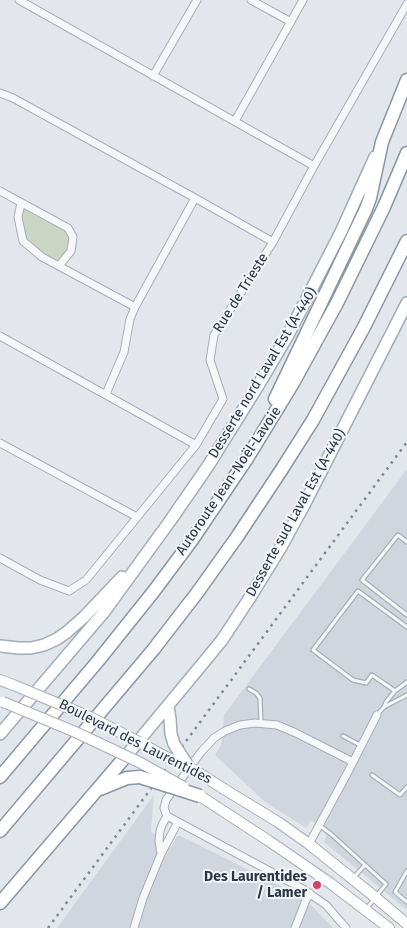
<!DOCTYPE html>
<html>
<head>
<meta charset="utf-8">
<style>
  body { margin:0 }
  canvas { display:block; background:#e3e7ec }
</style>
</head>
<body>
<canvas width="407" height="928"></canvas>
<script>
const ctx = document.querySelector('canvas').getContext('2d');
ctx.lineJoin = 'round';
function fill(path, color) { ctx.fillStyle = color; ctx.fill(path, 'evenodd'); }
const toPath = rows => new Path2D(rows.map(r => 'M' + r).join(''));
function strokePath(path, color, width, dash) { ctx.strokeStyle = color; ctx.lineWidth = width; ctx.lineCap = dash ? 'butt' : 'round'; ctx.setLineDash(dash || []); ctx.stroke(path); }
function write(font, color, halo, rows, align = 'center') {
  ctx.font = font + ' "Fira Sans",sans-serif'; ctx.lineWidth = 4; ctx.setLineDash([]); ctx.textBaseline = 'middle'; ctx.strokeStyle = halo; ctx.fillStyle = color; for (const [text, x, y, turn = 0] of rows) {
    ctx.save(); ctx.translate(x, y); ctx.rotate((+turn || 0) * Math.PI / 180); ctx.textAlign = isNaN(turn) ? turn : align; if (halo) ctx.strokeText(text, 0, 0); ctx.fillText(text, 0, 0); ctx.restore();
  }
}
const built = toPath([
  [407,469,407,910,324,842,328,830,311,821,306,828,264,801,215,755,221,745,224,715],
  [154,795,151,831,171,847,177,836,181,836,302,897,300,901,311,905,333,928,57,928]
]);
const green = toPath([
  [21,203,68,228,73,237,71,251,59,266,23,241,18,217]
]);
const lane = toPath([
  [407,542,398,535,362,580,407,615],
  [249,689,256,693,260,698,261,722],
  [395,691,407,682],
  [384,707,386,702,395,691,372,675,366,683,353,680,313,650,358,591,407,627],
  [377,715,384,707,407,695],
  [343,736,360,745],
  [372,775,400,795,407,787],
  [320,826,331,834,386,884,367,908],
  [407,871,395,892,407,902],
  [354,877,365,865]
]);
const street = toPath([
  [19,0,314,166],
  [251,0,291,22],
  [153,76,197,0],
  [0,93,13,98,195,198,273,242],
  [235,121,303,0],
  [0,191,68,228,73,237,71,251,59,266],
  [21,203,18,217,23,241,42,257,135,307],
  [0,336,196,445],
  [106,394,124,352,130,319,135,307,195,198],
  [0,443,137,517],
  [0,558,40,580,69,591,86,580,196,445,223,399,210,360,214,335,273,242,314,166,407,4],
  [167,816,164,808,166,800,201,752,214,738,225,731,240,725,255,723,277,725,296,733,353,762],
  [167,816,303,889,326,905,346,928],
  [309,844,349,770,377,715],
  [161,853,159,841,160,831,162,825,167,816],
  [134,928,143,898,161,854,178,822],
  [295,928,306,900,310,893]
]);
const secondary = toPath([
  [0,680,16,686],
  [139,742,164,756],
  [224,789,278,822,309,844,375,897,407,924],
  [200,796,269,841,330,883,389,928]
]);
const primary = toPath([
  [0,646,19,648,31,648,44,645,57,639,67,632,84,617,122,577],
  [168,706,170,719,171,734,174,744],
  [0,734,104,612,170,521,208,466,259,384,288,335,341,232,375,157],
  [126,756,204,662,222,640,249,599,281,547,304,505,407,303]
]);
const highway = toPath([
  [275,399,366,209,370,198,382,142,407,80],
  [0,777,98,661,154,591,192,540,246,460,293,383,337,303,384,207,407,153],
  [100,789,127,778,140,777],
  [0,831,153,650,197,593,237,537,282,469,313,420,364,327,407,241],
  [0,903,126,756]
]);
const rail = toPath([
  [48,928,407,442]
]);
const secondaryBridge = toPath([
  [16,686,90,717,139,742],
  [3,702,73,731,139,762,184,787],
  [164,756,188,766,224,789]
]);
const primaryBridge = toPath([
  [174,744,188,766]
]);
const highwayBridge = toPath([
  [140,777,200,796]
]);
const markers = [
  [317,885,5,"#d54368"]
];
const streetNames = [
  ["Rue de Trieste",241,293,-58],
  ["Desserte nord Laval Est (A-440)",263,373,-59],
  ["Autoroute Jean-Noël-Lavoie",229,481,-56],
  ["Desserte sud Laval Est (A-440)",296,513,-61],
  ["Boulevard des Laurentides",135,742,27]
];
const poiNames = [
  ["Des Laurentides",307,877],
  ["/ Lamer",307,893]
];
fill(built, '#d1d6de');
fill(green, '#cad6c3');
strokePath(lane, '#a8aeb7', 5.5);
strokePath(street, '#a8aeb7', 9);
strokePath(secondary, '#a8aeb7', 12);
strokePath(primary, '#a1adb8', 14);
strokePath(highway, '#8996a3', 15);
strokePath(lane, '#f6f7f9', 3);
strokePath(street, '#f6f7f9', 7);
strokePath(secondary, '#fff', 10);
strokePath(primary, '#fff', 11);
strokePath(highway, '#fff', 12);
strokePath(rail, '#7b8896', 2.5, [2.5, 5]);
strokePath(secondaryBridge, '#a8aeb7', 12, []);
strokePath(primaryBridge, '#a1adb8', 14, []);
strokePath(highwayBridge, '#8996a3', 15, []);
strokePath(secondaryBridge, '#fff', 10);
strokePath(primaryBridge, '#fff', 11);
strokePath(highwayBridge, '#fff', 12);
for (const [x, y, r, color] of markers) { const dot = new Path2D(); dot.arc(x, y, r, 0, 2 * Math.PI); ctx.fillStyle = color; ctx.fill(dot); strokePath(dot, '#f3f6f9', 2); }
write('14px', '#2a3645', '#f3f6f9', streetNames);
write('bold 14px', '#2a3645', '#f3f6f9', poiNames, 'right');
</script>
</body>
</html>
